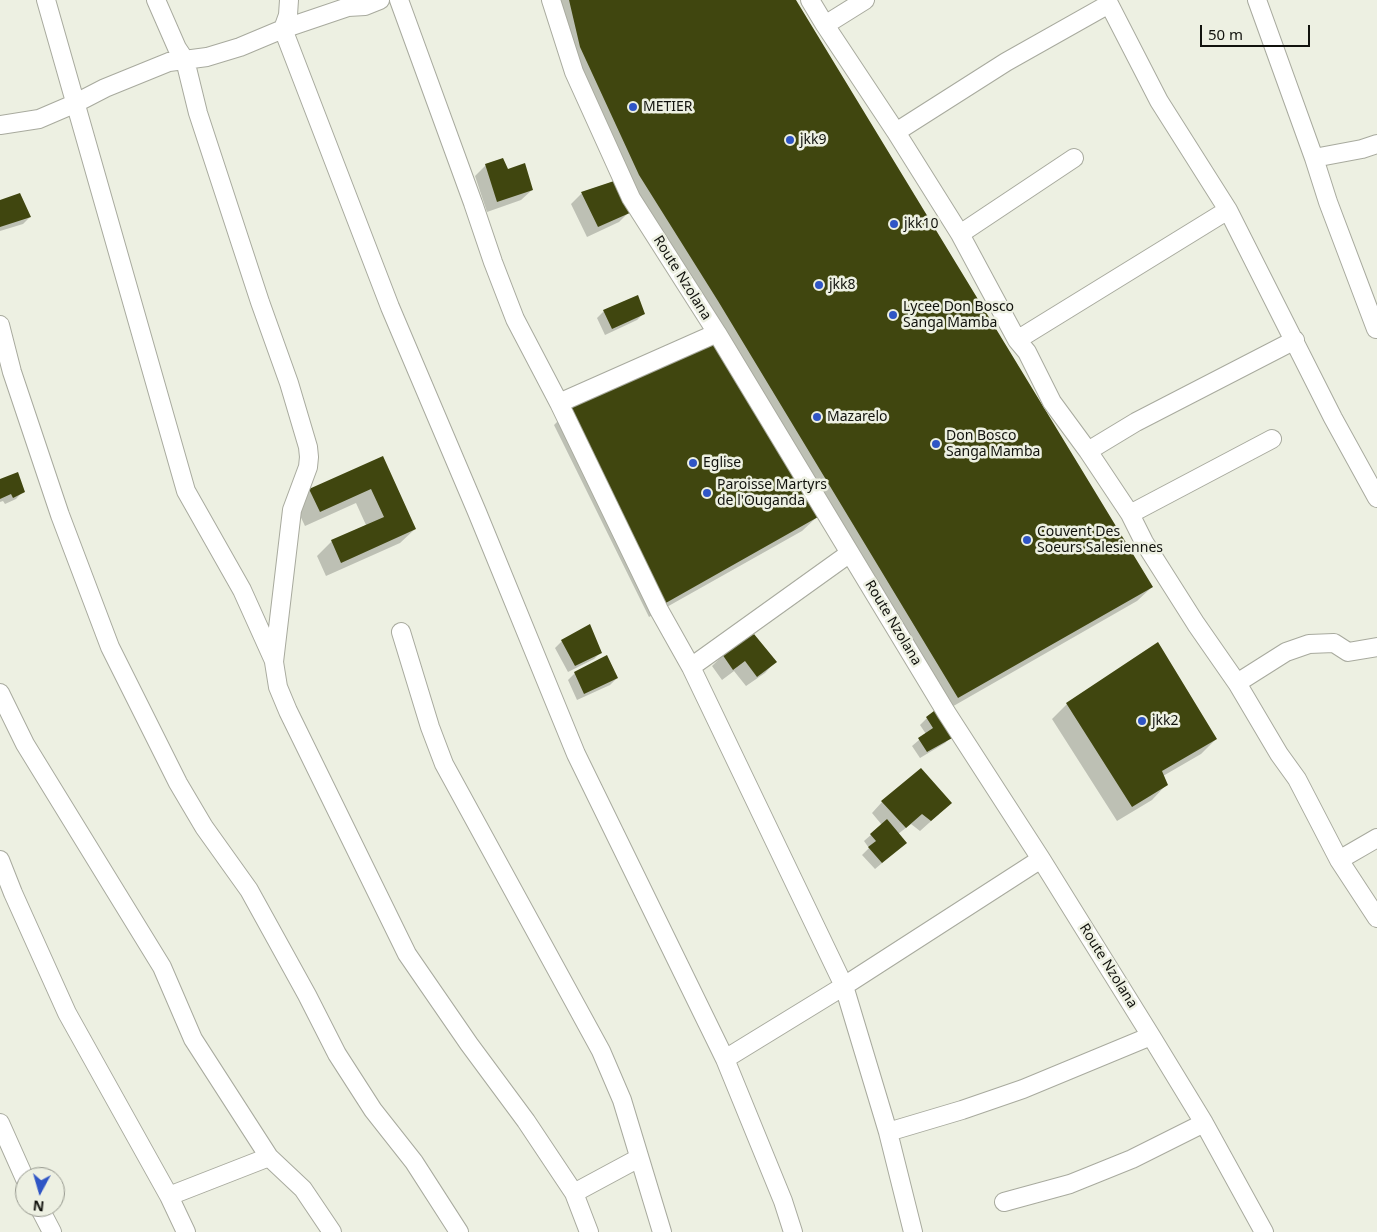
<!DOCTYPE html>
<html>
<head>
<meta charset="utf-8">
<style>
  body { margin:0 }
  #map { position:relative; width:1377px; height:1232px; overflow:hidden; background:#edf0e2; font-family:"Noto Sans",sans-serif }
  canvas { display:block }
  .north { position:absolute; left:15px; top:1167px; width:50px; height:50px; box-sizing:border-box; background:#edf0e2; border:1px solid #95978d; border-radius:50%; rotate:186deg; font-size:14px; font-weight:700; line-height:20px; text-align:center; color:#11120d }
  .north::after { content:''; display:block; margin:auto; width:18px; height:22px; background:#2f55c5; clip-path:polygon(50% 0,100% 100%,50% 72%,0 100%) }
  .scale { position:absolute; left:1200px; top:25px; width:110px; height:22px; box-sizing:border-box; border:2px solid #11120d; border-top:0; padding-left:6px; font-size:15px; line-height:18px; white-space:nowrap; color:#11120d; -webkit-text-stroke:4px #edf0e2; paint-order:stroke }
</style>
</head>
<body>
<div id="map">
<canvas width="1377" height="1232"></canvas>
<div class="north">N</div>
<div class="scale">50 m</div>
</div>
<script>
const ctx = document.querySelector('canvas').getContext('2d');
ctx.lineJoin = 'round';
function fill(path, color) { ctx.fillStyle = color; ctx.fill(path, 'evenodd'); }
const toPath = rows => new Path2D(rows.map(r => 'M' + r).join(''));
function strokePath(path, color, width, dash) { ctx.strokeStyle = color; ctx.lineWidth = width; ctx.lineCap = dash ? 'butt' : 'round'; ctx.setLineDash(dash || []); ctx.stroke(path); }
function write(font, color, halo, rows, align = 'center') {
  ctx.font = font + ' "Noto Sans",sans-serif'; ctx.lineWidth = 5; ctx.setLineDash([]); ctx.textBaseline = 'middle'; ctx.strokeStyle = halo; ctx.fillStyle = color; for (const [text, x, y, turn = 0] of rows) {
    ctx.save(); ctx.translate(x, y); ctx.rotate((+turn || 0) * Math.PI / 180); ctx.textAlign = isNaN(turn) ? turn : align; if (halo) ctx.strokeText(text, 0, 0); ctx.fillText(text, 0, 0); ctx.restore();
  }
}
const shadow = toPath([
  [551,0,795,0,1152,587,1137,601,943,712,625,190],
  [486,165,532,190,521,200,487,212,475,176],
  [616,182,630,211,619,222,587,237,571,204,581,194],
  [0,202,30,217,23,224,0,231],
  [604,311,644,313,637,320,605,335,597,318],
  [569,410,817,517,802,531,649,617,554,425],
  [382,457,415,529,400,543,326,576,317,556,332,541,366,525,356,503,305,526,295,505,310,490],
  [0,480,23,491,16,499,5,504,3,501,0,502],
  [753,635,775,662,765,673,746,686,734,671,722,680,712,666,723,655],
  [562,641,601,652,594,659,568,672,555,648],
  [575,673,617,678,610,685,577,700,568,680],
  [1067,704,1216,739,1201,754,1163,776,1166,785,1152,800,1117,821,1052,719],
  [927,718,952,736,945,743,920,758,912,746,926,734,920,725],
  [882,802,939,814,920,831,911,824,898,834,906,843,875,869,862,855,869,848,864,841,882,825,872,813]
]);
const building = toPath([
  [569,0,796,0,1153,587,958,698,718,301,639,175,580,47],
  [503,158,508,169,525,163,533,190,497,202,485,164],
  [617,180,632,212,598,227,581,192],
  [20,193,31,217,0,227,0,200],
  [638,295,645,314,612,329,603,310],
  [716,339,818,517,664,604,568,409],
  [383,456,416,529,341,563,331,540,384,517,371,489,320,512,309,489],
  [18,472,25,492,13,498,11,494,0,499,0,479],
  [590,624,602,653,575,666,561,640],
  [754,634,777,662,757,677,745,661,733,670,722,654],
  [1158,642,1217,739,1162,771,1168,785,1132,807,1066,703],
  [607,655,618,678,584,694,574,672],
  [938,708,954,737,927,752,918,738,933,728,926,717],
  [921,768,952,803,931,821,922,814,906,828,881,801],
  [887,819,907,843,882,863,868,847,876,841,870,834]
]);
const street = toPath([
  [46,0,186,491,242,590,274,661],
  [156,0,177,48,185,60,198,113,260,302,289,383,308,447,309,457,308,467,292,510,274,662,278,687,288,711,407,954,469,1044,526,1121,574,1193,589,1232],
  [289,0,288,15,283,29,390,307,477,512,576,754,725,1059,783,1201,793,1232],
  [399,0,473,203,493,262,515,319,559,403,659,610,691,667,844,986,888,1132,913,1232],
  [551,0,574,72,631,198,717,333,946,712,1041,859,1151,1036,1204,1123,1264,1232],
  [810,0,825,25,896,132,960,234,1017,340,1027,352,1052,402,1088,451,1130,514,1144,542,1196,624,1237,683,1279,754,1297,779,1339,860,1377,918],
  [1107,0,1159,101,1228,210,1333,418,1377,498],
  [1257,0,1314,158,1328,202,1376,329],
  [825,25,865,0],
  [0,125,39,119,74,104,105,88,169,62,207,57,240,47,283,29,348,7,365,6,380,0],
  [896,132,1006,62,1109,4],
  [1314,158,1362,149,1377,144],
  [960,234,1074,158],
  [0,325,12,372,60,515,110,647,178,783,204,827,249,890,307,995,337,1054,373,1110,414,1162,459,1232],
  [1017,340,1228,210],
  [559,403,717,333],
  [1088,451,1136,422,1295,340],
  [1130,514,1272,439],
  [401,632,430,727,444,764,601,1051,622,1100,662,1232],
  [691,667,850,553],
  [1237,683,1286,652,1309,644,1334,643,1348,652,1377,647],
  [0,693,25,744,162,967,193,1039,269,1157,303,1189,332,1232],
  [0,860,13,893,67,1013,169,1196,186,1232],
  [1339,860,1377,838],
  [725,1059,844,986,1041,859],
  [0,1123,25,1179],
  [888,1132,962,1110,1023,1089,1151,1036],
  [574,1193,639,1158],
  [169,1196,269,1157],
  [1004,1202,1070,1184,1132,1159,1204,1123],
  [39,1207,52,1232]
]);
const markers = [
  [633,107,5,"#2f55c5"],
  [790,140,5,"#2f55c5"],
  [894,224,5,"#2f55c5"],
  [819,285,5,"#2f55c5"],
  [893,315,5,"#2f55c5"],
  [817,417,5,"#2f55c5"],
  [936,444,5,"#2f55c5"],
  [693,463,5,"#2f55c5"],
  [707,493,5,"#2f55c5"],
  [1027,540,5,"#2f55c5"],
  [1142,721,5,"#2f55c5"]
];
const poiNames = [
  ["METIER",643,107],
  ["jkk9",800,140],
  ["jkk10",904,224],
  ["jkk8",829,285],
  ["Lycee Don Bosco",903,307],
  ["Sanga Mamba",903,323],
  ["Mazarelo",827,417],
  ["Don Bosco",946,436],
  ["Sanga Mamba",946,452],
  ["Eglise",703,463],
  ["Paroisse Martyrs",717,485],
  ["de l'Ouganda",717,501],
  ["Couvent Des",1037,532],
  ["Soeurs Salesiennes",1037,548],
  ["jkk2",1152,721]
];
const streetNames = [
  ["Route Nzolana",682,278,58],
  ["Route Nzolana",893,623,59],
  ["Route Nzolana",1108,966,58]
];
fill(shadow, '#0003');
fill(building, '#40460f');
strokePath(street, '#a8aa9e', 20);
strokePath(street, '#fff', 18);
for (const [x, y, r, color] of markers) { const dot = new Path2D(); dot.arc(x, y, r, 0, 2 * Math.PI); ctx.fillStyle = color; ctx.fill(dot); strokePath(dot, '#edf0e2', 2); }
write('14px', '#11120d', '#edf0e2', poiNames, 'left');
write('14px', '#11120d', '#edf0e2', streetNames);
</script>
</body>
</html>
